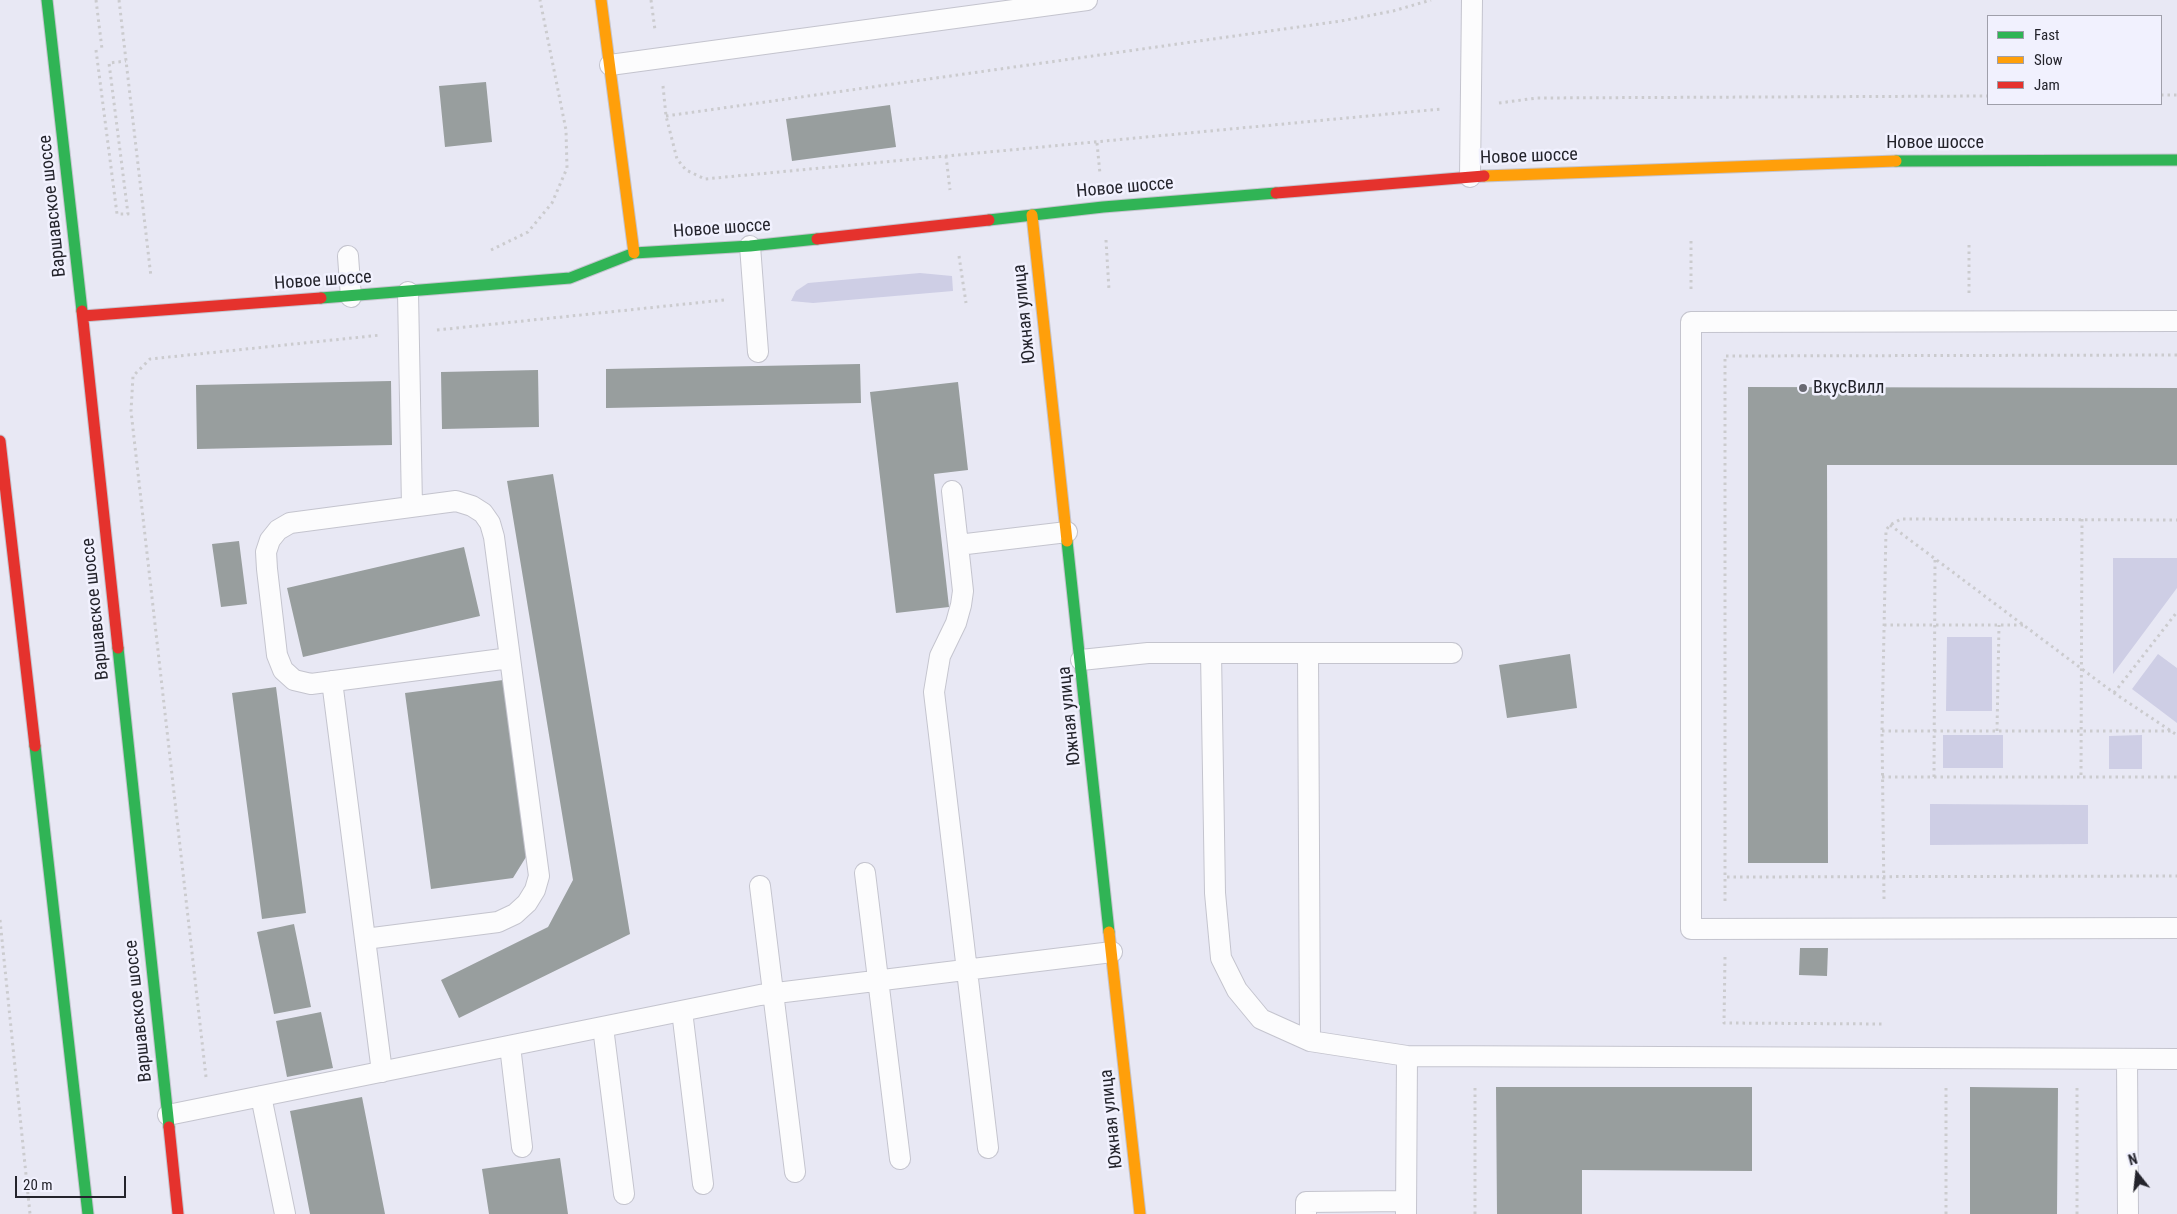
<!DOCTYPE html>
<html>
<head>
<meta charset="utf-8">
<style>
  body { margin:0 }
  #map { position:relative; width:2177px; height:1214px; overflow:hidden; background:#e8e8f4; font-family:"Roboto Condensed",sans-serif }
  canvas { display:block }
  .legend { position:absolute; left:1987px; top:15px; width:175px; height:90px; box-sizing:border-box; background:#f1f1fe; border:1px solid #9f9faa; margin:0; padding:6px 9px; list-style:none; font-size:15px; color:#24242c }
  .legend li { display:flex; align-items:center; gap:10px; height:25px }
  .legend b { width:25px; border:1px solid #9f9faa }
  .north { position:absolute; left:2112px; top:1149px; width:50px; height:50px; -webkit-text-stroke:4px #f1f1fe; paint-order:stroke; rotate:344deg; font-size:14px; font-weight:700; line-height:20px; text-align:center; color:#24242c }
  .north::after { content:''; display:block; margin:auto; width:18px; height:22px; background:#24242c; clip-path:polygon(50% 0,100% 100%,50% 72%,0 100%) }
  .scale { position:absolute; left:15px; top:1176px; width:111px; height:22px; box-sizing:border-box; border:2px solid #24242c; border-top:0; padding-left:6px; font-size:15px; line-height:18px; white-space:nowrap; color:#24242c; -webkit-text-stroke:4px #f1f1fe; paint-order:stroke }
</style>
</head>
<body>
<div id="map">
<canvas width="2177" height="1214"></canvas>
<ul class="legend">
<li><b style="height:6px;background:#30b455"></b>Fast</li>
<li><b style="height:6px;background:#ff9f0a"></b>Slow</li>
<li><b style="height:6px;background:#e5322d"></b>Jam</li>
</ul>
<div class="north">N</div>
<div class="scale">20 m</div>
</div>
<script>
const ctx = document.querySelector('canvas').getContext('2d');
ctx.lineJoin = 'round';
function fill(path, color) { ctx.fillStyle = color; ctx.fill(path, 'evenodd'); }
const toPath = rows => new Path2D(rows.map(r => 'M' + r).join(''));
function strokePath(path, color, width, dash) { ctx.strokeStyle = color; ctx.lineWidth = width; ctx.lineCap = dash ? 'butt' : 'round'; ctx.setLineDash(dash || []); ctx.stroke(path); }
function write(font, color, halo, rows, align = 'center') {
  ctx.font = font + ' "Roboto Condensed",sans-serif'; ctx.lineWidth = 5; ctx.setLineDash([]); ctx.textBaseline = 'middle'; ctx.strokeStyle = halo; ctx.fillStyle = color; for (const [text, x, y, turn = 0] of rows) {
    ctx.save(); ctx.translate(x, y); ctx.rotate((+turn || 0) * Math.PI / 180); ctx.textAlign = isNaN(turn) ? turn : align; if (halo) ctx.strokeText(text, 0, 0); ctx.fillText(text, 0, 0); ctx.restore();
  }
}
const green = toPath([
  [920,273,952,276,953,291,813,303,791,301,796,291,808,283],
  [2113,558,2177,558,2177,588,2113,674],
  [1947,637,1992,637,1992,711,1946,711],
  [2158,654,2177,668,2177,723,2132,689],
  [1943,735,2003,735,2003,768,1943,768],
  [2142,735,2142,769,2109,769,2109,736],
  [1930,804,2088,805,2088,844,1930,845]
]);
const building = toPath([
  [486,82,492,142,445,147,439,86],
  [890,105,896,147,792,161,786,119],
  [860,364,861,403,606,408,606,369],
  [538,370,539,427,442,429,441,372],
  [391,381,392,445,197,449,196,385],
  [958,382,968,470,934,474,949,607,896,613,870,392],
  [1748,387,2177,388,2177,465,1827,465,1828,863,1748,863],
  [553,474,630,934,459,1018,441,980,548,927,573,880,507,481],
  [239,541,247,604,221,607,212,544],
  [464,547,480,616,303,657,287,588],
  [1570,654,1577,708,1507,718,1499,665],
  [503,680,526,857,513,878,431,889,405,693],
  [276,687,306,913,262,919,232,693],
  [294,924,311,1007,274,1014,257,932],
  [1800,948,1828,948,1827,976,1799,975],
  [321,1012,333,1068,287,1077,276,1021],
  [1496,1087,1752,1087,1752,1171,1582,1170,1582,1214,1497,1214],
  [1970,1087,2058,1088,2057,1214,1970,1214],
  [362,1097,385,1214,310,1214,290,1111],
  [560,1158,568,1214,489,1214,482,1169]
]);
const path = toPath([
  [96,0,102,49],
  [119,0,151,277],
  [651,0,655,30],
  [96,50,117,214,128,214,109,63,126,61],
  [663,86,666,116,677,159,686,170,705,179,1441,109],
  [2161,95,2177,95],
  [1499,103,1537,98,1988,96],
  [666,116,1341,21,1393,11,1431,0],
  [1097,143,1100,174],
  [946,156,950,190],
  [1106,240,1109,290],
  [1691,241,1691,293],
  [1969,245,1969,294],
  [491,250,528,232,552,203,567,168,566,130,540,0],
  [959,256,966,303],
  [437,330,724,300],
  [2177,355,1725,356,1725,877,2177,876],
  [2082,519,2081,777,2177,777],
  [1890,525,2114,693,2177,735],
  [1884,625,2023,625],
  [2114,693,2177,612],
  [1882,731,2171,731],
  [1997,731,1999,625],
  [1882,777,2081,777],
  [1934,777,1935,558],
  [1884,899,1882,731,1886,530,1890,525,1901,519,2177,520],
  [1725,901,1725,877],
  [0,920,30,1214],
  [1725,957,1724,1023,1882,1024],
  [206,1077,131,411,133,376,150,359,381,335],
  [1475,1214,1475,1084],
  [1946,1214,1946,1087],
  [2077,1214,2077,1087]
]);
const lane = toPath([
  [610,65,1087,0],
  [1470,177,1472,0],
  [750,246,758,352],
  [348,256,351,297],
  [408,292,412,507],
  [2177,321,1691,322,1691,929,2177,928],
  [952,491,958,545,1067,532],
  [958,545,963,591,961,605,956,623,940,656,934,692,988,1148],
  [1211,653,1215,893,1221,958,1237,990,1261,1019,1310,1041,1407,1056,2177,1059],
  [1308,653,1310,1041],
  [1081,660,1148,653,1452,653],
  [332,681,382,1072],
  [865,873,900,1159],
  [760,886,795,1172],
  [365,939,498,922,515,914,527,903,535,890,539,876,510,658,494,537,490,523,483,513,472,506,456,501,290,523,278,530,270,540,266,552,267,569,277,655,283,670,294,680,311,684,510,658],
  [682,1011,703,1184],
  [603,1027,624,1194],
  [510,1046,522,1147],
  [2127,1059,2128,1214],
  [261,1096,285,1214],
  [168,1115,760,995,1112,952],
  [1306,1214,1306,1202,1406,1201],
  [1406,1214,1407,1056]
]);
const fast = toPath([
  [47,0,82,311],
  [1896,161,2177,160],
  [989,220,1103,207,1276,193],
  [321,298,570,278,634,253,750,246,817,239],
  [1067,541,1109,932],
  [118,648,169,1127],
  [35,746,88,1214]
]);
const slow = toPath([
  [601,0,634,253],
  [1484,176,1896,161],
  [1032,215,1067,541],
  [1109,932,1140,1214]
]);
const jam = toPath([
  [1276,193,1484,176],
  [817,239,989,220],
  [82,311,118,648],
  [83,316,321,298],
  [0,441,35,746],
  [169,1127,178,1214]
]);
const markers = [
  [1803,388,5,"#696972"]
];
const streetNames = [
  ["Новое шоссе",1935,143],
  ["Новое шоссе",1529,157,-2],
  ["Новое шоссе",1125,188,-5],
  ["Варшавское шоссе",53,206,-96],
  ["Новое шоссе",722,229,-4],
  ["Новое шоссе",323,281,-4],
  ["Южная улица",1025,314,-96],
  ["Варшавское шоссе",96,609,-96],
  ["Южная улица",1070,716,-96],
  ["Варшавское шоссе",139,1011,-96],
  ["Южная улица",1112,1119,-96]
];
const poiNames = [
  ["ВкусВилл",1813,388]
];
fill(green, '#cecee5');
fill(building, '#989e9e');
strokePath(lane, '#c4c4ce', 22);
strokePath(fast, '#c4c4ce', 13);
strokePath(slow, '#c4c4ce', 13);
strokePath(jam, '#c4c4ce', 13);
strokePath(path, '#cbcbce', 3, [2.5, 4]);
strokePath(lane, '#fcfcfd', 20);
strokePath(fast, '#30b455', 11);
strokePath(slow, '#ff9f0a', 11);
strokePath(jam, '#e5322d', 11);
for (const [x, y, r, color] of markers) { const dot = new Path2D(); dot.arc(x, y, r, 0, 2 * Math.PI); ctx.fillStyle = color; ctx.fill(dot); strokePath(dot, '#f1f1fe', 2); }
write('18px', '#24242c', '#f1f1fe', streetNames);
write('18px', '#24242c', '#f1f1fe', poiNames, 'left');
</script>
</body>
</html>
